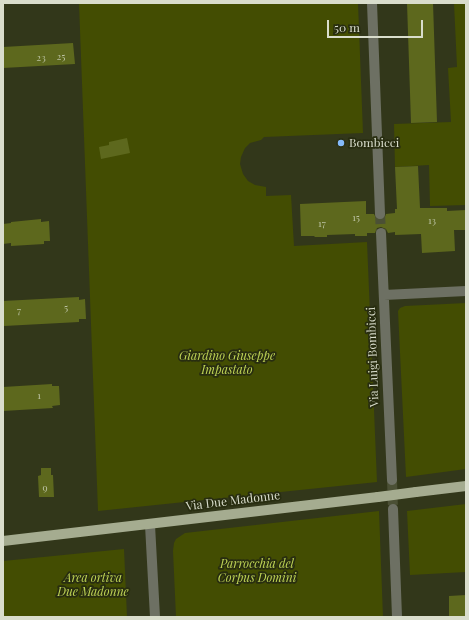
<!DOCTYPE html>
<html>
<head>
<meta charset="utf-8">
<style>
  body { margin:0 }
  #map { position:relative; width:469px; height:620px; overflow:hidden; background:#32371a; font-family:"Playfair Display",serif }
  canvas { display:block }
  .frame { position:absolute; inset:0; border:4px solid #d9ddcc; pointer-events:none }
  .scale { position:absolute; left:327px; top:20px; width:96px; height:18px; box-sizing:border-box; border:2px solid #d9ddcc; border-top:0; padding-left:5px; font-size:12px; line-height:14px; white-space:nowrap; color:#d9ddcc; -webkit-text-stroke:3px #282d10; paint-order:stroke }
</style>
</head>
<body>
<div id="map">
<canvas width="469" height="620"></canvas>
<div class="frame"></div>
<div class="scale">50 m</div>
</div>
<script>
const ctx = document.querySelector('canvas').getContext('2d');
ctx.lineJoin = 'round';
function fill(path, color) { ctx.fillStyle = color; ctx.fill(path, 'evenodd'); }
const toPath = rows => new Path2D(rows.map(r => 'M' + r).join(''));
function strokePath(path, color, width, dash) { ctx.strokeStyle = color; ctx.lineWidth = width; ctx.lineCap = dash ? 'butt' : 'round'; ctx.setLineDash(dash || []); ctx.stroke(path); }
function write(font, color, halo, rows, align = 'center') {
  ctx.font = font + ' "Playfair Display",serif'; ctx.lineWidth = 3.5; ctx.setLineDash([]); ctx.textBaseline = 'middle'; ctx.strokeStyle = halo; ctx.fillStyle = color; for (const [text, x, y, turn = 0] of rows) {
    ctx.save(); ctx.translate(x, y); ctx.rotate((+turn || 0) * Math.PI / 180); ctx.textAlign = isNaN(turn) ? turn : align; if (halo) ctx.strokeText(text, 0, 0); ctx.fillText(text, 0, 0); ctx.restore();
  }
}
const green = toPath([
  [79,3,358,3,363,133,264,137,261,140,250,143,245,148,241,157,240,164,243,174,248,181,255,185,266,187,266,196,291,195,294,246,367,242,377,482,98,511],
  [454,3,466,3,466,205,430,206,429,165,395,167,394,124,451,122,448,68,457,67],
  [466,303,466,469,406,477,398,311,400,308,405,306],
  [466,504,466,572,410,575,407,511],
  [379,511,383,617,176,617,173,551,174,543,176,539,185,533],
  [124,549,127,617,3,617,3,561]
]);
const building = toPath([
  [407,3,433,3,437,122,411,123],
  [73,43,75,64,3,68,3,47],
  [127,138,130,153,101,159,99,147,109,145,109,142],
  [418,166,420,208,447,208,447,211,466,210,466,230,454,230,455,251,422,253,421,234,395,235,395,232,388,233,386,229,381,227,377,228,375,233,367,233,367,236,355,236,355,234,327,235,327,237,315,237,314,236,301,236,300,204,366,201,366,214,374,214,377,220,384,219,386,214,395,213,395,209,397,209,395,167],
  [41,219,41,222,49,221,50,241,44,241,44,244,11,246,11,243,3,244,3,224,11,223,11,222],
  [79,297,79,300,85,299,86,319,79,319,79,322,4,326,4,323,3,324,3,301],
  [52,384,52,386,59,386,60,405,52,406,53,408,3,411,3,387],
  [41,468,51,468,51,475,53,475,54,497,39,497,38,476,41,475],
  [466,595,466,617,449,617,449,596]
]);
const minorTunnel = toPath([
  [380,214,381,233],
  [392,480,393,509]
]);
const minor = toPath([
  [372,3,380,214],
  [381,233,392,480],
  [384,295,466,291],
  [393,509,397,617],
  [150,525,155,617]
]);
const major = toPath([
  [416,492,466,486],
  [3,541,378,497]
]);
const majorBridge = toPath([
  [378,497,416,492]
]);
const markers = [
  [341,143,4,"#85bbfb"]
];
const numberNames = [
  ["25",61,57],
  ["23",41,58],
  ["15",356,218],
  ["13",432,221],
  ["17",322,224],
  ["5",66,308],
  ["7",19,311],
  ["1",39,396],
  ["9",45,488]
];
const poiNames = [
  ["Bombicci",349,143]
];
const parkNames = [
  ["Giardino Giuseppe",227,356],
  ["Impastato",227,370],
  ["Parrocchia del",257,564],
  ["Corpus Domini",257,578],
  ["Area ortiva",93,578],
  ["Due Madonne",93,592]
];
const streetNames = [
  ["Via Luigi Bombicci",373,357,-92],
  ["Via Due Madonne",233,501,-7]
];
fill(green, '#434d02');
fill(building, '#5d681d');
strokePath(minorTunnel, '#4b5035', 10, [10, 5]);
strokePath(minor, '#6d7063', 10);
strokePath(major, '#a5ac90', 10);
strokePath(majorBridge, '#a5ac90', 10);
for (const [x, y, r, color] of markers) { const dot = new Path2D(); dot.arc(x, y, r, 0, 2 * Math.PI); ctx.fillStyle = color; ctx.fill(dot); strokePath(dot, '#282d10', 1.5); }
write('10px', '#bac0a0', null, numberNames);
write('12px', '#d9ddcc', '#282d10', poiNames, 'left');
write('italic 12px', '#bfd455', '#282d10', parkNames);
write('12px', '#d9ddcc', '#282d10', streetNames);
</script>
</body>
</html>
